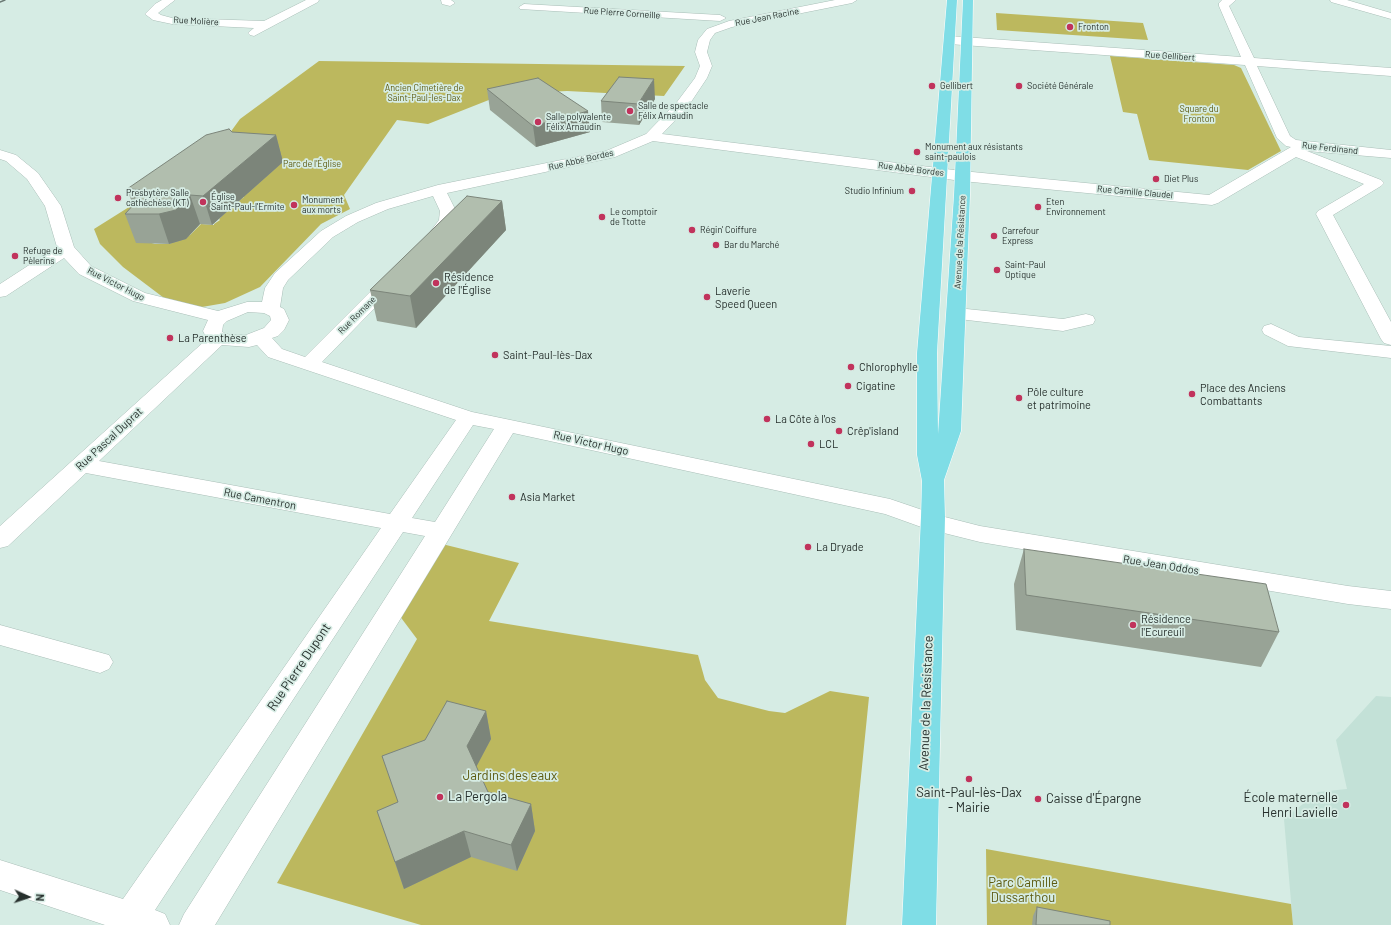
<!DOCTYPE html>
<html>
<head>
<meta charset="utf-8">
<style>
  body { margin:0 }
  #map { position:relative; width:1391px; height:925px; overflow:hidden; background:#d6ece4; font-family:Barlow,sans-serif }
  canvas { display:block }
  .north { position:absolute; left:8px; top:877px; width:40px; height:40px; -webkit-text-stroke:3px #d6ece4; paint-order:stroke; rotate:93deg; font-size:11px; font-weight:700; line-height:16px; text-align:center; color:#27302d }
  .north::after { content:''; display:block; margin:auto; width:14px; height:18px; background:#27302d; clip-path:polygon(50% 0,100% 100%,50% 72%,0 100%) }
</style>
</head>
<body>
<div id="map">
<canvas width="1391" height="925"></canvas>
<div class="north">N</div>
</div>
<script>
const ctx = document.querySelector('canvas').getContext('2d');
ctx.lineJoin = 'round';
function fill(path, color) { ctx.fillStyle = color; ctx.fill(path, 'evenodd'); }
const toPath = rows => new Path2D(rows.map(r => 'M' + r).join(''));
function strokePath(path, color, width, dash) { ctx.strokeStyle = color; ctx.lineWidth = width; ctx.lineCap = dash ? 'butt' : 'round'; ctx.setLineDash(dash || []); ctx.stroke(path); }
function write(font, color, halo, rows, align = 'center') {
  ctx.font = font + ' Barlow,sans-serif'; ctx.lineWidth = 3.5; ctx.setLineDash([]); ctx.textBaseline = 'middle'; ctx.strokeStyle = halo; ctx.fillStyle = color; for (const [text, x, y, turn = 0] of rows) {
    ctx.save(); ctx.translate(x, y); ctx.rotate((+turn || 0) * Math.PI / 180); ctx.textAlign = isNaN(turn) ? turn : align; if (halo) ctx.strokeText(text, 0, 0); ctx.fillText(text, 0, 0); ctx.restore();
  }
}
const built = toPath([
  [1376,696,1391,697,1391,925,1293,925,1284,819,1318,792,1347,789,1336,740]
]);
const green = toPath([
  [996,13,1143,23,1148,40,997,30],
  [1110,56,1234,65,1241,68,1281,151,1248,170,1149,160,1137,114,1123,112],
  [319,61,685,66,664,96,567,91,504,94,428,124,397,120,344,195,350,209,321,224,260,287,225,303,202,307,168,301,123,267,100,244,94,229,137,202,199,155,216,152,240,119],
  [237,156,240,160,257,161,266,159,267,160,259,162,250,171,253,174,246,177,263,178,243,196,244,197,235,204,237,204,234,205,227,211,228,212,226,212,219,219,220,220,214,224,214,225,201,224,190,235,169,244,155,244,145,241,148,230,159,220,134,217,149,205,163,206,199,173,216,174,217,171,225,169,235,161,233,158],
  [442,544,519,563,489,621,698,655,705,680,718,698,769,711,785,713,830,691,869,697,846,925,421,925,277,883,417,639,399,615],
  [986,849,1291,904,1293,925,987,925]
]);
const minor = toPath([
  [162,0,175,0,158,13,161,15,172,18,264,21,306,0,319,0,318,2,254,36,250,35,248,33,254,28,172,24,153,20,145,14,155,4,162,0],
  [441,0,451,0,455,3,450,6,442,4,441,0],
  [835,0,857,0,852,3,732,27,715,33,710,40,707,52,712,66,707,78,687,108,662,134,962,171,1209,195,1291,147,1286,146,1277,138,1245,65,949,44,945,42,943,40,945,38,949,36,1241,57,1219,6,1219,3,1222,0,1236,0,1229,6,1254,58,1391,68,1391,76,1257,66,1290,136,1296,140,1391,150,1391,158,1307,151,1381,180,1384,183,1381,186,1333,215,1391,322,1391,345,1384,343,1381,339,1316,214,1318,211,1364,184,1296,157,1218,203,1212,205,962,181,653,141,615,157,447,193,456,211,455,220,438,244,432,245,426,244,424,240,439,220,440,211,433,196,388,209,358,222,333,237,288,280,283,288,280,307,284,309,289,320,284,330,278,336,272,338,282,349,305,357,388,274,394,273,400,274,403,278,400,282,322,362,472,412,890,499,937,515,980,526,1348,586,1391,591,1391,609,1348,604,980,542,924,528,885,514,513,433,215,925,179,925,184,914,425,536,403,532,155,910,165,914,170,925,105,925,0,890,0,860,123,899,381,528,86,473,8,546,0,548,0,526,207,339,203,331,208,320,133,301,79,274,64,258,6,296,0,297,0,284,57,247,45,206,27,179,6,161,0,159,0,150,16,155,38,173,61,206,74,247,91,266,145,293,218,311,247,302,262,302,265,288,275,273,321,231,346,216,376,203,438,185,606,151,646,134,677,102,695,78,700,66,695,52,698,40,707,29,729,21,835,0],
  [248,312,264,313,270,316,271,320,264,328,246,335,230,335,222,332,223,325,227,321,248,312],
  [222,345,249,347,257,345,268,357,456,420,390,514,99,461,222,345],
  [473,425,494,429,435,522,412,518,473,425],
  [1330,0,1347,0,1391,13,1391,19,1331,2,1330,0],
  [524,4,720,15,726,18,720,21,520,9,519,7,524,4],
  [957,308,1063,319,1086,314,1093,316,1095,320,1093,324,1063,331,950,318,948,314,950,310,957,308],
  [1271,324,1299,337,1391,346,1391,358,1288,346,1264,334,1262,330,1264,326,1271,324],
  [0,625,109,655,113,662,109,669,100,673,0,645,0,625]
]);
const major = toPath([
  [947,0,957,0,937,353,938,434,954,195,963,0,973,0,970,195,961,431,944,480,945,517,936,925,902,925,921,517,922,481,917,455,917,353,947,0]
]);
const rail = toPath([
  [0,2,5,0]
]);
const wall = toPath([
  [487,89,590,132,536,147,490,110],
  [655,99,639,125,602,122,601,101],
  [232,132,276,135,283,162,212,225,200,224,186,239,169,244,136,243,125,214,133,205,127,189],
  [502,201,506,230,416,328,377,321,370,290],
  [1024,549,1279,632,1261,667,1016,630,1014,584],
  [486,711,491,739,476,767,488,792,531,804,535,831,517,871,471,857,404,889,377,811,398,802,382,756,425,740],
  [1037,907,1110,925,1032,925,1033,916]
]);
const shadedWall = toPath([
  [654,79,655,99,639,125,638,104],
  [588,111,590,132,536,147,533,126],
  [276,135,283,162,212,225,203,196],
  [190,195,200,224,186,239,169,244,159,214],
  [502,201,506,230,416,328,410,296],
  [486,711,491,739,473,773,467,746],
  [531,804,535,831,517,871,511,845],
  [464,831,471,857,404,889,395,862]
]);
const building = toPath([
  [619,77,654,79,638,104,601,101,619,77],
  [538,78,588,111,533,126,487,89,538,78],
  [229,129,232,132,276,135,203,196,190,195,176,210,159,214,125,214,147,190,127,189,206,135,229,129],
  [467,196,502,201,410,296,370,290,467,196],
  [1024,549,1266,584,1279,632,1026,595,1024,549],
  [447,701,486,711,467,746,488,792,531,804,511,845,464,831,395,862,377,811,398,802,382,756,425,740,447,701],
  [1037,907,1110,921,1110,925,1036,925,1037,907]
]);
const markers = [
  [1070,27,4,"#c1335c"],
  [932,86,4,"#c1335c"],
  [1019,86,4,"#c1335c"],
  [630,111,4,"#c1335c"],
  [538,122,4,"#c1335c"],
  [917,152,4,"#c1335c"],
  [1156,179,4,"#c1335c"],
  [912,191,4,"#c1335c"],
  [118,198,4,"#c1335c"],
  [203,202,4,"#c1335c"],
  [294,205,4,"#c1335c"],
  [1038,207,4,"#c1335c"],
  [602,217,4,"#c1335c"],
  [692,230,4,"#c1335c"],
  [994,236,4,"#c1335c"],
  [716,245,4,"#c1335c"],
  [15,256,4,"#c1335c"],
  [997,270,4,"#c1335c"],
  [436,283,4,"#c1335c"],
  [707,297,4,"#c1335c"],
  [170,338,4,"#c1335c"],
  [495,355,4,"#c1335c"],
  [851,367,4,"#c1335c"],
  [848,386,4,"#c1335c"],
  [1192,394,4,"#c1335c"],
  [1019,398,4,"#c1335c"],
  [767,419,4,"#c1335c"],
  [839,431,4,"#c1335c"],
  [811,444,4,"#c1335c"],
  [512,497,4,"#c1335c"],
  [808,547,4,"#c1335c"],
  [1133,625,4,"#c1335c"],
  [969,779,4,"#c1335c"],
  [440,797,4,"#c1335c"],
  [1038,799,4,"#c1335c"],
  [1346,805,4,"#c1335c"]
];
const farStreetnames = [
  ["Rue Pierre Corneille",622,13,4],
  ["Rue Jean Racine",767,17,-11],
  ["Rue Molière",196,21,3],
  ["Rue Gellibert",1170,56,4],
  ["Rue Ferdinand",1330,148,6],
  ["Rue Abbé Bordes",581,160,-13],
  ["Rue Abbé Bordes",911,169,7],
  ["Rue Camille Claudel",1135,192,5],
  ["Avenue de la Résistance",960,242,-87],
  ["Rue Victor Hugo",116,284,27],
  ["Rue Romane",357,315,-45]
];
const farPoinames = [
  ["Fronton",1078,27],
  ["Gellibert",940,86],
  ["Société Générale",1027,86],
  ["Salle de spectacle",638,106],
  ["Félix Arnaudin",638,116],
  ["Salle polyvalente",546,117],
  ["Félix Arnaudin",546,127],
  ["Monument aux résistants",925,147],
  ["saint-paulois",925,157],
  ["Diet Plus",1164,179],
  ["Studio Infinium",904,191,"right"],
  ["Presbytère Salle",126,193],
  ["cathéchèse (KT)",126,203],
  ["Église",211,197],
  ["Saint-Paul-l'Ermite",211,207],
  ["Monument",302,200],
  ["aux morts",302,210],
  ["Eten",1046,202],
  ["Environnement",1046,212],
  ["Le comptoir",610,212],
  ["de Ttotte",610,222],
  ["Régin' Coiffure",700,230],
  ["Carrefour",1002,231],
  ["Express",1002,241],
  ["Bar du Marché",724,245],
  ["Refuge de",23,251],
  ["Pèlerins",23,261],
  ["Saint-Paul",1005,265],
  ["Optique",1005,275]
];
const farParknames = [
  ["Ancien Cimetière de",424,88],
  ["Saint-Paul-les-Dax",424,98],
  ["Square du",1199,109],
  ["Fronton",1199,119],
  ["Parc de l'Église",312,164]
];
const poiNames = [
  ["Résidence",444,277],
  ["de l'Église",444,290],
  ["Laverie",715,291],
  ["Speed Queen",715,304],
  ["La Parenthèse",178,338],
  ["Saint-Paul-lès-Dax",503,355],
  ["Chlorophylle",859,367],
  ["Cigatine",856,386],
  ["Place des Anciens",1200,388],
  ["Combattants",1200,401],
  ["Pôle culture",1027,392],
  ["et patrimoine",1027,405],
  ["La Côte à l'os",775,419],
  ["Crêp'island",847,431],
  ["LCL",819,444],
  ["Asia Market",520,497],
  ["La Dryade",816,547],
  ["Résidence",1141,619],
  ["l'Ecureuil",1141,632]
];
const streetNames = [
  ["Rue Pascal Duprat",109,439,-43],
  ["Rue Victor Hugo",591,443,13],
  ["Rue Camentron",260,499,11],
  ["Rue Jean Oddos",1161,565,9]
];
const nearStreetnames = [
  ["Rue Pierre Dupont",299,667,-56],
  ["Avenue de la Résistance",926,703,-88]
];
const nearParknames = [
  ["Jardins des eaux",510,776],
  ["Parc Camille",1023,883],
  ["Dussarthou",1023,898]
];
const nearPoinames = [
  ["Saint-Paul-lès-Dax",969,793,"center"],
  ["- Mairie",969,808,"center"],
  ["La Pergola",448,797],
  ["École maternelle",1338,798,"right"],
  ["Henri Lavielle",1338,813,"right"],
  ["Caisse d'Épargne",1046,799]
];
fill(built, '#c3e1d7');
fill(green, '#bcb85e');
strokePath(minor, '#a9beb7', 1);
strokePath(major, '#fff', 1);
fill(minor, '#fff');
fill(major, '#7fdde6');
strokePath(rail, '#6c7a75', 1.5);
fill(wall, '#98a396');
fill(shadedWall, '#7c857a');
fill(building, '#b1beae');
strokePath(building, '#7c857a', 1);
for (const [x, y, r, color] of markers) { const dot = new Path2D(); dot.arc(x, y, r, 0, 2 * Math.PI); ctx.fillStyle = color; ctx.fill(dot); strokePath(dot, '#d6ece4', 1.5); }
write('9px', '#27302d', '#d6ece4', farStreetnames);
write('9px', '#27302d', '#d6ece4', farPoinames, 'left');
write('9px', '#5d5a0f', '#d6ece4', farParknames);
write('11px', '#27302d', '#d6ece4', poiNames, 'left');
write('11px', '#27302d', '#d6ece4', streetNames);
write('13px', '#27302d', '#d6ece4', nearStreetnames);
write('13px', '#5d5a0f', '#d6ece4', nearParknames);
write('13px', '#27302d', '#d6ece4', nearPoinames, 'left');
</script>
</body>
</html>
